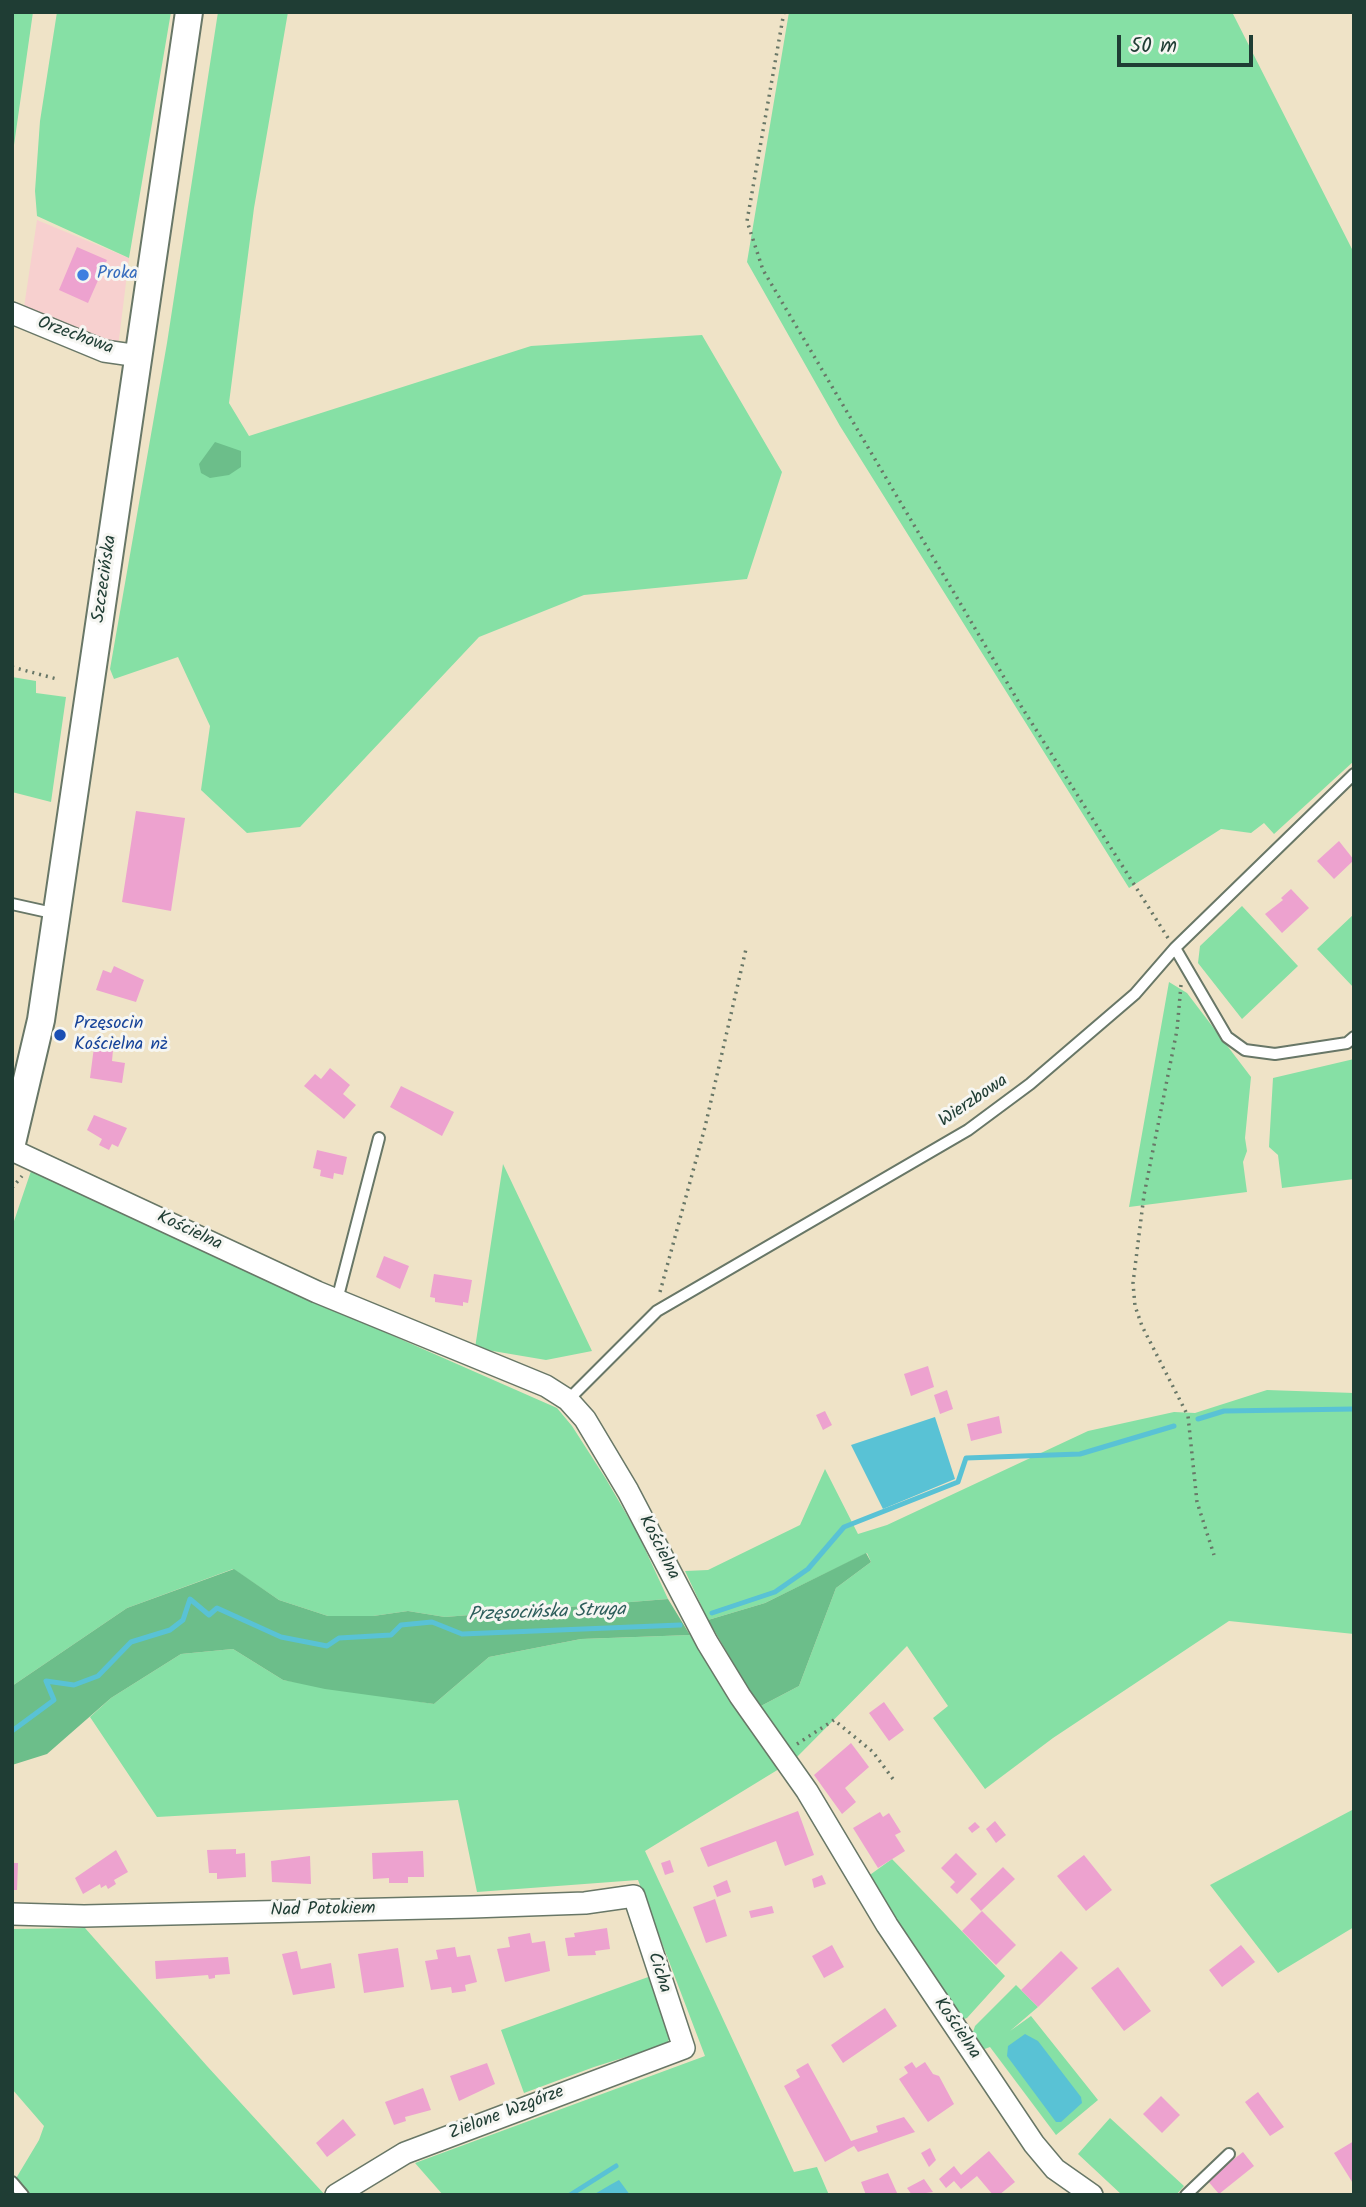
<!DOCTYPE html>
<html>
<head>
<meta charset="utf-8">
<style>
  body { margin:0 }
  #map { position:relative; width:1366px; height:2207px; overflow:hidden; background:#efe3c7; font-family:Kalam,sans-serif }
  canvas { display:block }
  .frame { position:absolute; inset:0; border:14px solid #1f3d34; pointer-events:none }
  .scale { position:absolute; left:1117px; top:35px; width:136px; height:32px; box-sizing:border-box; border:4px solid #1f3d34; border-top:0; padding-left:9px; font-size:21px; line-height:24px; white-space:nowrap; color:#1f3d34; -webkit-text-stroke:5px #f6f6f2; paint-order:stroke }
</style>
</head>
<body>
<div id="map">
<canvas width="1366" height="2207"></canvas>
<div class="frame"></div>
<div class="scale">50 m</div>
</div>
<script>
const ctx = document.querySelector('canvas').getContext('2d');
ctx.lineJoin = 'round';
function fill(path, color) { ctx.fillStyle = color; ctx.fill(path, 'evenodd'); }
const toPath = rows => new Path2D(rows.map(r => 'M' + r).join(''));
function strokePath(path, color, width, dash) { ctx.strokeStyle = color; ctx.lineWidth = width; ctx.lineCap = dash ? 'butt' : 'round'; ctx.setLineDash(dash || []); ctx.stroke(path); }
function write(font, color, halo, rows, align = 'center') {
  ctx.font = font + ' Kalam,sans-serif'; ctx.lineWidth = 6; ctx.setLineDash([]); ctx.textBaseline = 'middle'; ctx.strokeStyle = halo; ctx.fillStyle = color; for (const [text, x, y, turn = 0] of rows) {
    ctx.save(); ctx.translate(x, y); ctx.rotate((+turn || 0) * Math.PI / 180); ctx.textAlign = isNaN(turn) ? turn : align; if (halo) ctx.strokeText(text, 0, 0); ctx.fillText(text, 0, 0); ctx.restore();
  }
}
const built = toPath([
  [37,220,129,258,117,355,23,314]
]);
const green = toPath([
  [12,12,33,12,12,159],
  [57,12,171,12,129,258,37,216,35,191,40,121],
  [218,12,288,12,254,208,229,403,249,436,531,346,702,335,782,472,747,579,584,595,479,637,300,827,247,833,201,790,210,726,178,657,114,679,110,669,167,343],
  [789,12,1232,12,1354,253,1354,761,1274,834,1264,823,1251,833,1221,829,1129,888,840,426,747,262],
  [12,677,36,681,36,693,66,697,51,802,12,792],
  [1242,906,1298,966,1242,1019,1198,963,1200,946],
  [1354,914,1354,988,1317,949],
  [1169,982,1187,993,1251,1077,1245,1138,1247,1151,1243,1162,1247,1192,1129,1207],
  [1354,1059,1354,1179,1282,1188,1278,1155,1269,1147,1273,1078],
  [503,1164,592,1351,546,1360,475,1348],
  [31,1171,133,1214,248,1272,557,1408,572,1426,606,1479,638,1534,668,1599,445,1617,408,1611,373,1616,328,1616,279,1600,233,1569,127,1608,12,1686,12,1227],
  [1267,1390,1354,1393,1354,1634,1229,1621,1053,1738,985,1789,933,1718,948,1706,907,1646,794,1760,759,1707,799,1686,836,1588,871,1562,867,1553,765,1603,708,1620,685,1571,708,1570,800,1525,825,1469,858,1534,887,1525,1088,1431,1174,1412,1195,1413],
  [690,1635,779,1769,645,1851,794,2172,817,2167,829,2195,443,2195,415,2163,705,2056,638,1880,477,1892,458,1800,157,1817,90,1717,111,1698,181,1654,233,1649,283,1680,434,1704,489,1657,581,1639],
  [1354,1809,1354,1927,1278,1973,1210,1885],
  [892,1859,1005,1976,967,2018,961,2020,867,1877],
  [85,1928,207,2066,325,2195,12,2195,12,2185,39,2140,44,2126,12,2089,12,1929],
  [651,1976,673,2029,667,2044,594,2067,524,2093,501,2030],
  [1016,1985,1038,2007,1010,2031,1031,2016,1098,2100,1056,2135,990,2047,982,2050,971,2038,975,2026],
  [1110,2118,1184,2186,1176,2195,1122,2195,1078,2154]
]);
const forest = toPath([
  [215,442,241,451,241,467,229,475,210,478,201,473,199,464],
  [866,1553,871,1562,836,1588,799,1686,759,1707,708,1620,765,1603],
  [234,1569,279,1600,328,1616,373,1616,408,1611,445,1617,668,1599,690,1635,581,1639,489,1657,434,1704,325,1689,283,1680,233,1649,181,1654,111,1698,47,1754,12,1765,12,1686,127,1608]
]);
const water = toPath([
  [935,1417,955,1479,883,1509,851,1445],
  [1025,2034,1038,2041,1081,2097,1082,2103,1061,2122,1056,2122,1007,2056,1008,2046],
  [619,2180,630,2195,593,2195,610,2185]
]);
const stream = toPath([
  [1198,1419,1224,1411,1354,1409],
  [712,1613,775,1592,808,1569,844,1527,958,1482,966,1458,1080,1454,1174,1426],
  [12,1731,54,1700,46,1681,74,1685,98,1676,131,1642,170,1630,183,1620,190,1599,209,1615,217,1608,281,1637,327,1646,339,1638,391,1635,401,1625,432,1622,462,1634,680,1625],
  [570,2195,616,2166]
]);
const building = toPath([
  [77,247,107,260,88,303,59,290],
  [136,811,185,818,171,911,122,902],
  [1339,841,1354,860,1334,879,1317,861],
  [1291,889,1309,908,1282,933,1265,914,1283,900,1281,898],
  [114,966,144,980,136,1002,96,990,103,970,111,973],
  [94,1047,113,1050,112,1061,125,1063,122,1083,90,1078],
  [330,1068,350,1085,343,1094,356,1105,344,1119,304,1086,315,1074,321,1079],
  [401,1086,454,1112,442,1136,390,1107],
  [94,1115,127,1128,118,1147,112,1144,109,1150,99,1145,102,1139,87,1130],
  [317,1150,347,1157,343,1175,334,1173,333,1179,320,1176,321,1170,313,1168],
  [384,1256,409,1266,400,1289,376,1277],
  [434,1274,472,1280,468,1303,463,1302,463,1306,435,1302,435,1298,430,1297],
  [928,1366,934,1387,911,1396,904,1374],
  [947,1390,953,1409,940,1414,934,1395],
  [825,1411,832,1425,823,1430,816,1415],
  [999,1416,1002,1433,971,1441,967,1424],
  [884,1702,904,1730,889,1741,869,1713],
  [851,1743,869,1767,845,1788,856,1802,842,1814,814,1775],
  [798,1811,814,1855,785,1866,776,1841,708,1867,700,1848],
  [880,1812,883,1817,889,1813,901,1832,895,1835,905,1851,878,1868,853,1828],
  [995,1821,1006,1835,996,1843,986,1829],
  [975,1822,980,1827,972,1833,968,1828],
  [236,1849,236,1854,245,1853,246,1877,217,1879,217,1873,209,1873,207,1850],
  [116,1850,128,1872,114,1880,116,1884,108,1889,106,1885,101,1888,100,1884,83,1894,75,1878],
  [423,1851,424,1877,408,1877,408,1883,389,1883,389,1878,373,1879,372,1853],
  [956,1853,977,1874,957,1894,950,1887,955,1882,941,1868],
  [1084,1855,1112,1890,1086,1911,1057,1876],
  [310,1856,311,1884,272,1882,271,1861],
  [670,1860,674,1872,665,1875,661,1863],
  [12,1863,18,1863,17,1890,12,1890],
  [1003,1867,1015,1879,981,1911,970,1899],
  [822,1875,826,1884,814,1888,812,1879],
  [727,1880,731,1892,717,1897,713,1886],
  [715,1899,727,1936,706,1943,693,1907],
  [772,1906,774,1913,751,1918,749,1911],
  [982,1911,1016,1945,996,1965,962,1931],
  [607,1928,610,1949,595,1951,596,1955,568,1956,565,1938,575,1937,574,1933],
  [530,1933,532,1943,545,1941,550,1971,505,1982,497,1949,510,1947,508,1937],
  [832,1945,844,1967,824,1978,812,1956],
  [1241,1945,1255,1962,1222,1987,1209,1970],
  [455,1947,457,1957,470,1955,477,1982,465,1985,466,1991,452,1993,451,1987,431,1990,425,1961,438,1959,436,1950],
  [398,1948,404,1987,364,1993,358,1954],
  [297,1951,301,1969,331,1963,335,1988,293,1995,282,1954],
  [1061,1951,1078,1968,1038,2007,1021,1990],
  [228,1957,230,1974,215,1975,215,1978,209,1979,208,1975,156,1979,155,1961],
  [1118,1967,1151,2011,1124,2031,1091,1988],
  [885,2008,897,2026,843,2063,831,2045],
  [912,2062,916,2068,925,2062,933,2074,939,2076,954,2104,928,2122,899,2079,908,2073,904,2067],
  [487,2063,495,2084,459,2101,450,2076],
  [808,2063,851,2141,878,2132,876,2126,904,2117,915,2132,858,2152,854,2146,825,2162,784,2086,800,2077,796,2070],
  [423,2088,431,2110,405,2117,406,2121,394,2125,385,2102],
  [1258,2092,1284,2127,1270,2136,1245,2102],
  [1161,2096,1180,2115,1162,2133,1143,2114],
  [343,2119,356,2135,327,2157,316,2143],
  [1354,2141,1354,2185,1334,2153],
  [930,2148,936,2160,929,2167,921,2153],
  [989,2151,1015,2182,999,2195,993,2195,977,2176,961,2189,954,2181,946,2188,939,2179,954,2166,961,2175],
  [1243,2152,1254,2166,1219,2194,1207,2180],
  [888,2173,898,2195,866,2195,861,2182],
  [924,2179,933,2192,912,2195,907,2188]
]);
const path = toPath([
  [784,12,747,221,763,270,1021,706,1168,938],
  [12,667,57,679],
  [1181,985,1177,1030,1144,1195,1133,1283,1135,1306,1142,1326,1188,1416,1197,1502,1214,1555],
  [12,1188,22,1176],
  [660,1292,705,1127,746,949],
  [797,1744,834,1720,873,1752,893,1779]
]);
const service = toPath([
  [12,904,57,914],
  [1175,948,1227,1037,1245,1050,1275,1054,1347,1043,1354,1037],
  [337,1300,379,1138],
  [568,1400,657,1311,968,1130,1030,1084,1135,994,1175,948,1354,774],
  [12,2182,23,2195],
  [1186,2195,1229,2154]
]);
const minor = toPath([
  [12,313,104,351,139,356],
  [12,1150,317,1292,546,1386,568,1400,585,1419,628,1491,707,1642,740,1696,807,1791,887,1925,1034,2144,1055,2169,1092,2195],
  [12,1914,84,1916,472,1907,585,1903,634,1896,684,2048,405,2153,336,2195]
]);
const tertiary = toPath([
  [12,1143,41,1020,189,12]
]);
const markers = [
  [83,275,7,"#3f7fe0"],
  [60,1035,7,"#1a4fb4"]
];
const shopNames = [
  ["Proka",97,275]
];
const streetNames = [
  ["Orzechowa",75,337,20],
  ["Szczecińska",106,579,-82],
  ["Wierzbowa",974,1102,-34],
  ["Kościelna",189,1232,25],
  ["Kościelna",658,1548,63],
  ["Nad Potokiem",323,1911,-1],
  ["Cicha",658,1973,72],
  ["Kościelna",956,2029,56],
  ["Zielone Wzgórze",507,2114,-21]
];
const transitNames = [
  ["Przęsocin",74,1025],
  ["Kościelna nż",74,1046]
];
const waterNames = [
  ["Przęsocińska Struga",547,1614,-2]
];
fill(built, '#f7d0cf');
fill(green, '#86e0a5');
fill(forest, '#6cbe8a');
fill(water, '#59c2d5');
strokePath(stream, '#59c2d5', 5);
fill(building, '#eda2cf');
strokePath(service, '#687767', 14);
strokePath(minor, '#687767', 24);
strokePath(tertiary, '#687767', 30);
strokePath(path, '#687767', 3.5, [2, 5]);
strokePath(service, '#fff', 10);
strokePath(minor, '#fff', 21);
strokePath(tertiary, '#fff', 26);
for (const [x, y, r, color] of markers) { const dot = new Path2D(); dot.arc(x, y, r, 0, 2 * Math.PI); ctx.fillStyle = color; ctx.fill(dot); strokePath(dot, '#f6f6f2', 2.5); }
write('18px', '#366cbe', '#f6f6f2', shopNames, 'left');
write('18px', '#1f3d34', '#f6f6f2', streetNames);
write('18px', '#164399', '#f6f6f2', transitNames, 'left');
write('italic 19px', '#2e5e5c', '#f6f6f2', waterNames);
</script>
</body>
</html>
